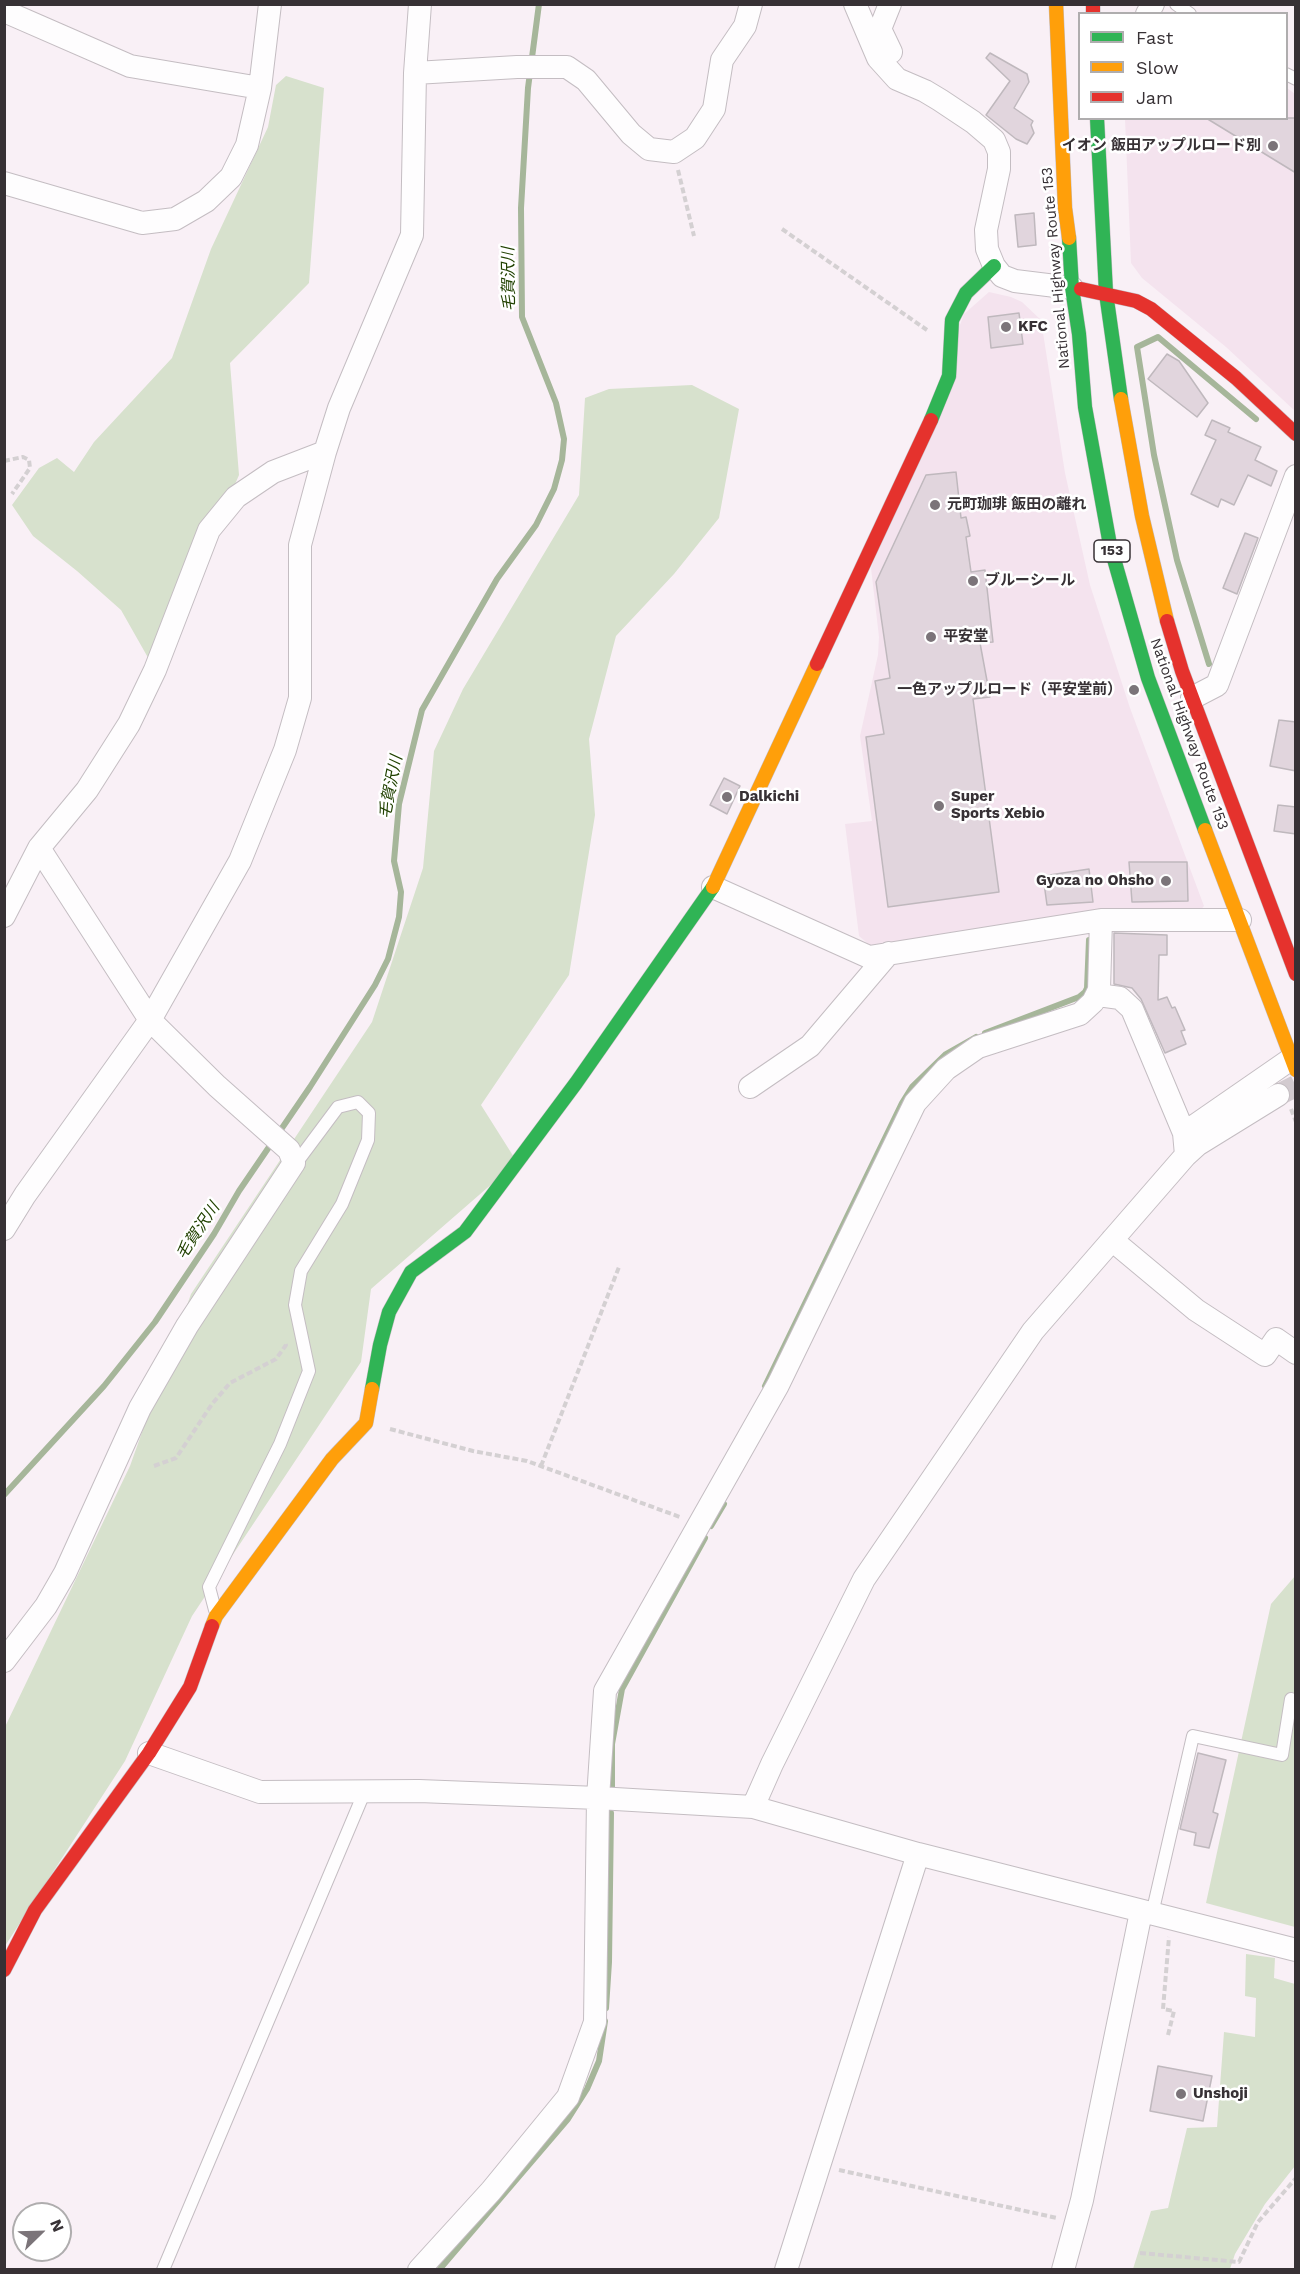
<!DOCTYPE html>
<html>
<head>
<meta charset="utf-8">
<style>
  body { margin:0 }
  #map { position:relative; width:1300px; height:2274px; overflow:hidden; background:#f9f0f6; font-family:"Work Sans",sans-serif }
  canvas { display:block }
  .frame { position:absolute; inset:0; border:6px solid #373135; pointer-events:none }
  .legend { position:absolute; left:1078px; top:12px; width:210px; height:108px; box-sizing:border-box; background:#fff; border:2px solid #afadae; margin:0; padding:8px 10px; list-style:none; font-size:18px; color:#373135 }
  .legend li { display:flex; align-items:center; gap:12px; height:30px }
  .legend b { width:30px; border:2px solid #afadae }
  .north { position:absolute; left:12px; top:2202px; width:60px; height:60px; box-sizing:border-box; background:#fff; border:2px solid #afadae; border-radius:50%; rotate:67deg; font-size:16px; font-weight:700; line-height:24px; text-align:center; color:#373135 }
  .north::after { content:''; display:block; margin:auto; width:21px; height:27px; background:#7b7479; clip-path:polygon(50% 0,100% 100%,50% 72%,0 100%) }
</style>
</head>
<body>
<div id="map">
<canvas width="1300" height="2274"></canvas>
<div class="frame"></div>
<ul class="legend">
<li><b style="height:8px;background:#30b455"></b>Fast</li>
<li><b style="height:8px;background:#ff9f0a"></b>Slow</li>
<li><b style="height:8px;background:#e5322d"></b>Jam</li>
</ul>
<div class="north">N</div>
</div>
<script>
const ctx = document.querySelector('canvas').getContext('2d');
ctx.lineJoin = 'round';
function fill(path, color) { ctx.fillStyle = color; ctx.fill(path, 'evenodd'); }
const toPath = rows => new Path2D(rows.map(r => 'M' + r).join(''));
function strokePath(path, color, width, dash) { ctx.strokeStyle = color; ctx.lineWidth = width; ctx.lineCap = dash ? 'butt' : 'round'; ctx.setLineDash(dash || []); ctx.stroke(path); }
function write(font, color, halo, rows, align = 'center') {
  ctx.font = font + ' "Work Sans","Noto Sans JP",sans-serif'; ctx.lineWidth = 5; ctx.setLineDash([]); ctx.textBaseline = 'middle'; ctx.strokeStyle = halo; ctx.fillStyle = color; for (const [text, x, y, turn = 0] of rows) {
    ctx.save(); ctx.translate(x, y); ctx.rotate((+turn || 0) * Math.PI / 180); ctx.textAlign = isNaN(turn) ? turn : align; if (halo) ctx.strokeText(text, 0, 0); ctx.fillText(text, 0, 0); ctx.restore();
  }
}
const built = toPath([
  [1287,88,1295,94,1295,411,1226,347,1142,278,1131,263,1125,119,1286,118],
  [989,292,1011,297,1022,302,1041,320,1065,473,1090,585,1130,708,1204,906,1199,912,873,948,859,936,845,824,872,821,860,736,878,655,879,637,871,568,964,314]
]);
const green = toPath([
  [286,76,324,88,309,283,230,363,239,475,155,670,121,610,77,571,33,536,12,505,39,468,57,458,74,472,94,442,172,358,211,249,268,127,276,85],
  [692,385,739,409,719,518,674,574,616,636,589,739,595,815,569,975,481,1105,517,1162,371,1289,361,1362,192,1616,125,1761,5,1946,4,1729,130,1466,191,1294,372,1022,423,868,434,751,463,689,579,495,585,398,609,389],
  [1295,1576,1295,1927,1206,1903,1271,1604],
  [1246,1954,1275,1958,1274,1978,1295,1984,1295,2166,1265,2204,1235,2254,1230,2269,1133,2269,1151,2211,1168,2208,1187,2128,1217,2127,1224,2032,1255,2037,1256,1998,1245,1996]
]);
const stream = toPath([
  [1209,664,1177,560,1154,455,1137,347,1158,337,1256,419],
  [985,1033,1079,997,1085,992,1087,988,1089,940],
  [765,1386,902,1103,912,1087,946,1054,976,1037],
  [4,1495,104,1386,155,1322,214,1234,239,1191,310,1087,375,985,388,959,399,917,401,892,394,861,399,804,422,710,497,579,536,525,554,489,562,460,564,439,556,403,522,317,521,208,528,88,539,4],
  [711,1526,724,1504],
  [612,1792,612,1744,622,1689,705,1538],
  [606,2008,609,1962,611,1813],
  [439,2270,568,2119,587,2089,599,2061,605,2021]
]);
const building = toPath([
  [990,53,1027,74,1029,82,1014,108,1033,121,1031,125,1034,133,1027,144,1016,139,986,115,1010,81,986,58,990,53],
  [1206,118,1296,118,1296,173,1206,118],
  [1034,213,1036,245,1018,247,1015,215,1034,213],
  [1019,313,1023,344,991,348,988,317,1019,313],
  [1167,354,1179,361,1208,403,1197,417,1148,379,1167,354],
  [1212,420,1230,428,1228,432,1261,447,1255,460,1277,471,1271,486,1248,475,1234,505,1221,499,1218,507,1191,494,1216,440,1205,435,1212,420],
  [956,472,961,518,966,517,970,536,966,537,971,572,985,570,993,642,980,643,990,697,973,699,999,892,888,907,866,737,884,734,875,681,890,678,876,582,926,475,956,472],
  [1245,533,1258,538,1237,594,1223,588,1245,533],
  [1279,720,1296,722,1296,771,1270,766,1279,720],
  [724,778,740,786,727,814,710,805,724,778],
  [1278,805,1296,807,1296,834,1274,831,1278,805],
  [1129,862,1187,862,1188,901,1132,902,1129,862],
  [1089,869,1093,902,1047,905,1043,876,1089,869],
  [1114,933,1167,935,1167,955,1159,955,1158,1000,1167,997,1172,1008,1175,1007,1185,1030,1181,1031,1186,1044,1165,1053,1141,999,1132,988,1114,984,1114,933],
  [1198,1753,1226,1760,1213,1812,1218,1814,1209,1848,1194,1845,1196,1833,1180,1829,1198,1753],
  [1158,2066,1212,2076,1203,2121,1150,2111,1158,2066]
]);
const streetTunnel = toPath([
  [1278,1095,1296,1086]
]);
const path = toPath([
  [678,170,694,236],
  [782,229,927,330],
  [4,461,23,457,29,460,30,468,12,494],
  [1291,1109,1296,1122],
  [390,1429,473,1451,527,1461,680,1517],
  [154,1466,176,1458,212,1404,230,1383,276,1359,286,1345,285,1342],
  [541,1466,619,1267],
  [1168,2035,1174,2011,1163,2009,1169,1937],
  [839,2170,1057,2218],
  [1140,2253,1239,2262,1258,2222,1296,2178]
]);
const lane = toPath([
  [1176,4,1190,14],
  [1286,74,1296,79],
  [215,1610,209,1587,280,1444,309,1371,295,1305,301,1271,342,1204,368,1140,369,1113,358,1102,338,1107,294,1166],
  [1152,1914,1193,1736,1282,1755,1291,1699],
  [163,2270,364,1793]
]);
const street = toPath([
  [855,4,878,58,897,79,925,91,940,100,973,122,994,140,999,152,999,169,986,230,987,249,994,266,1002,276,1015,281,1072,288],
  [890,4,880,29,891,52],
  [4,11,130,66,260,88],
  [1147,14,1153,4],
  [415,73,517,67,567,67,586,80,631,134,649,149,674,152,695,138,714,109,722,60,745,26,751,4],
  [4,183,142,223,175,219,206,201,231,177,247,145,260,88,270,4],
  [1192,698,1217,685,1296,476],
  [39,848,87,790,129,724,155,670,209,530,236,497,273,472,325,452],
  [713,887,869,957,1101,920,1240,920],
  [4,916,39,848,150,1020,217,1086,289,1150,294,1163,187,1326,140,1408,65,1573,46,1606,4,1661],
  [1098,995,1120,998,1132,1009,1184,1133,1186,1155],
  [750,1087,810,1046,889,953],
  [1184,1133,1291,1059],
  [4,1229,25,1195,150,1020,240,861,285,750,300,698,300,545,325,452,339,408,412,235,415,73,420,4],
  [1112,1240,1196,1310,1265,1355,1276,1339,1296,1353],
  [149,1753,260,1792,419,1791,598,1798,753,1807,918,1854,1296,1950],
  [753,1807,772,1764,864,1579,1033,1331,1186,1155,1197,1145,1278,1095],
  [419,2270,491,2191,568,2097,595,2022,598,1798,605,1691,778,1385,915,1103,946,1069,978,1047,1080,1014,1093,1002,1099,990,1101,920],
  [786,2270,918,1854],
  [1063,2270,1082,2200,1141,1912]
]);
const fast = toPath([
  [1097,118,1106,293,1121,399],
  [1069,238,1072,288,1079,334,1085,407,1110,545,1148,678,1205,830],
  [931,420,949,376,952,320,966,293,994,266],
  [372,1389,380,1345,389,1312,411,1272,465,1232,576,1083,713,887]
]);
const slow = toPath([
  [1056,4,1065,208,1069,238],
  [1121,399,1142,516,1167,621],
  [1205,830,1296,1070],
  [713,887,817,664],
  [212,1626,216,1616,332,1459,366,1423,372,1389]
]);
const jam = toPath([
  [1093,4,1093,14],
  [1081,289,1136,301,1151,309,1236,378,1296,434],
  [1167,621,1182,671,1296,974],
  [817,664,931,420],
  [4,1970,35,1910,149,1753,190,1687,212,1626]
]);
const markers = [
  [1273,146,6,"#7b7479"],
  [1006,327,6,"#7b7479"],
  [935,505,6,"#7b7479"],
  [973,581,6,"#7b7479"],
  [931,637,6,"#7b7479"],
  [1134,690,6,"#7b7479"],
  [727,797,6,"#7b7479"],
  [939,806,6,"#7b7479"],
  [1166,881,6,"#7b7479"],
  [1181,2094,6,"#7b7479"]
];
const shields = [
  [1112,551,36]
];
const shieldNames = [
  ["153",1112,551]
];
const poiNames = [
  ["イオン 飯田アップルロード別",1261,146,"right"],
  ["KFC",1018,327],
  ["元町珈琲 飯田の離れ",947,505],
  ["ブルーシール",985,581],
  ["平安堂",943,637],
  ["一色アップルロード（平安堂前）",1122,690,"right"],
  ["Dalkichi",739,797],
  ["Super",951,797],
  ["Sports Xebio",951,814],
  ["Gyoza no Ohsho",1154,881,"right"],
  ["Unshoji",1193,2094]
];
const streetNames = [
  ["National Highway Route 153",1056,268,-95],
  ["National Highway Route 153",1189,734,70]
];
const waterNames = [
  ["毛賀沢川",509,279,-91],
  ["毛賀沢川",391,787,-79],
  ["毛賀沢川",198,1231,-56]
];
fill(built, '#f4e3ee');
fill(green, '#d7e1cd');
strokePath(stream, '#a6b69a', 6);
fill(building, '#e1d5dd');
strokePath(building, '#bfb8bd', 1.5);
strokePath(streetTunnel, '#d2cacf', 22, [22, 11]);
strokePath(lane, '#c4bdc2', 14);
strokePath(street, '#c4bdc2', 24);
strokePath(fast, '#c4bdc2', 15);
strokePath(slow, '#c4bdc2', 15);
strokePath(jam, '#c4bdc2', 15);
strokePath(path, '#d4d0d2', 4, [6, 3]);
strokePath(lane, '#fefdfe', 12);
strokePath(street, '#fefdfe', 22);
strokePath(fast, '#30b455', 14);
strokePath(slow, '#ff9f0a', 14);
strokePath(jam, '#e5322d', 14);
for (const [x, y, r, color] of markers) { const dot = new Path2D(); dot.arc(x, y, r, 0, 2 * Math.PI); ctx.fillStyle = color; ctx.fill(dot); strokePath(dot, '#fff', 2); }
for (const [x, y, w] of shields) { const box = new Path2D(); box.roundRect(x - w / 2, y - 11, w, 22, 4.5); ctx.fillStyle = '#fff'; ctx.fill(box); strokePath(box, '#373135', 1.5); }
write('bold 14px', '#373135', null, shieldNames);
write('bold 15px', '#373135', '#fff', poiNames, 'left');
write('15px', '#373135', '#fff', streetNames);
write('italic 16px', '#214100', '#fff', waterNames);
</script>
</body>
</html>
